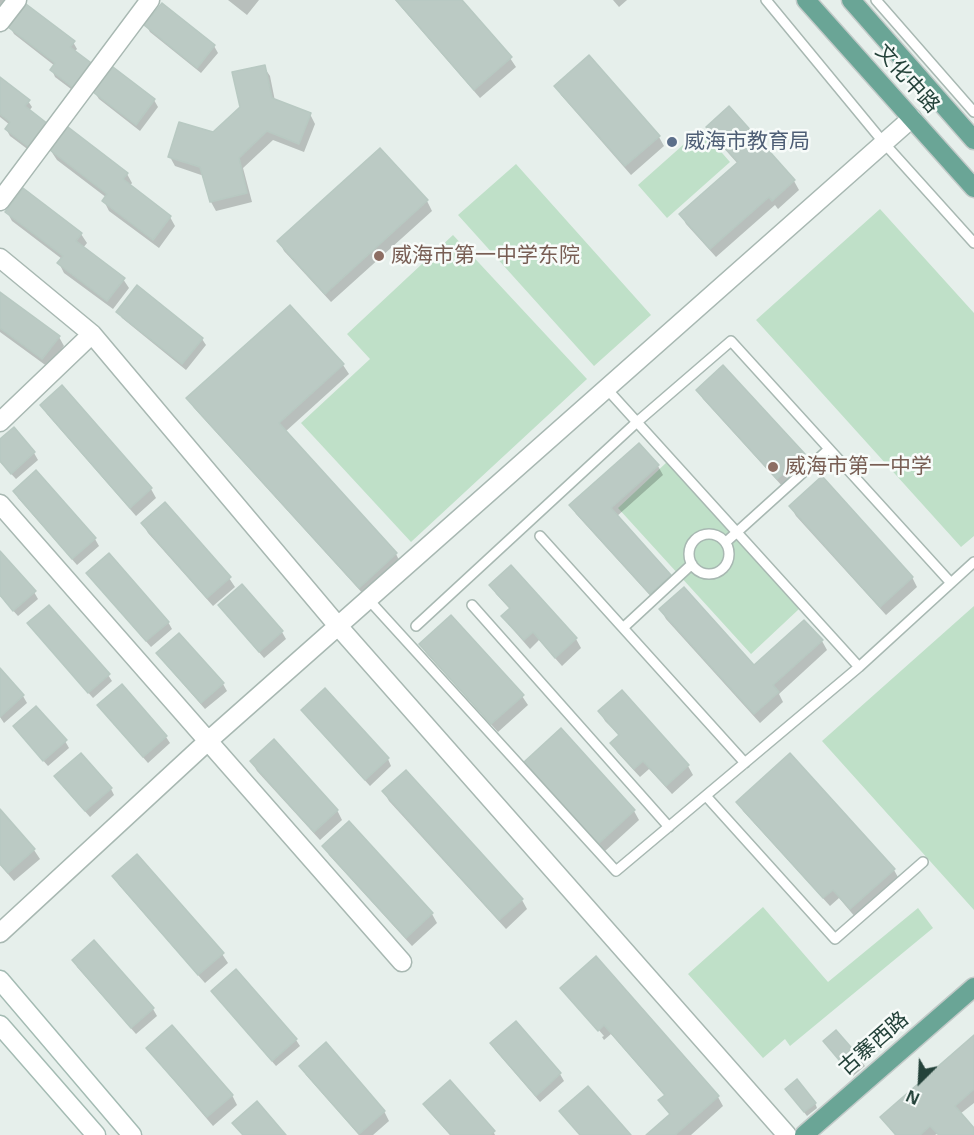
<!DOCTYPE html>
<html>
<head>
<meta charset="utf-8">
<style>
  body { margin:0 }
  #map { position:relative; width:974px; height:1135px; overflow:hidden; background:#e6efeb; font-family:"Noto Sans",sans-serif }
  canvas { display:block }
  .north { position:absolute; left:890px; top:1051px; width:60px; height:60px; -webkit-text-stroke:4px #f7fbf9; paint-order:stroke; rotate:204deg; font-size:16px; font-weight:700; line-height:24px; text-align:center; color:#24423a }
  .north::after { content:''; display:block; margin:auto; width:21px; height:27px; background:#24423a; clip-path:polygon(50% 0,100% 100%,50% 72%,0 100%) }
</style>
</head>
<body>
<div id="map">
<canvas width="974" height="1135"></canvas>
<div class="north">N</div>
</div>
<script>
const ctx = document.querySelector('canvas').getContext('2d');
ctx.lineJoin = 'round';
function fill(path, color) { ctx.fillStyle = color; ctx.fill(path, 'evenodd'); }
const toPath = rows => new Path2D(rows.map(r => 'M' + r).join(''));
function strokePath(path, color, width, dash) { ctx.strokeStyle = color; ctx.lineWidth = width; ctx.lineCap = dash ? 'butt' : 'round'; ctx.setLineDash(dash || []); ctx.stroke(path); }
function write(font, color, halo, rows, align = 'center') {
  ctx.font = font + ' "Noto Sans","Noto Sans SC",sans-serif'; ctx.lineWidth = 5; ctx.setLineDash([]); ctx.textBaseline = 'middle'; ctx.strokeStyle = halo; ctx.fillStyle = color; for (const [text, x, y, turn = 0] of rows) {
    ctx.save(); ctx.translate(x, y); ctx.rotate((+turn || 0) * Math.PI / 180); ctx.textAlign = isNaN(turn) ? turn : align; if (halo) ctx.strokeText(text, 0, 0); ctx.fillText(text, 0, 0); ctx.restore();
  }
}
const green = toPath([
  [701,129,730,162,667,218,638,185],
  [516,164,651,315,594,366,458,215],
  [880,209,974,313,974,536,961,547,756,320],
  [453,235,587,379,411,542,301,423,370,359,347,334],
  [667,462,799,609,751,654,618,508],
  [974,606,974,910,822,741],
  [763,907,828,982,918,908,933,928,790,1046,785,1039,763,1058,688,974]
]);
const shadow = toPath([
  [0,0,5,0,0,7],
  [228,0,259,0,247,15],
  [395,0,460,0,510,58,516,67,480,98],
  [613,0,627,0,619,7],
  [163,5,214,46,218,53,201,73,150,32,146,25],
  [10,27,73,42,77,49,74,52,79,95,55,77,52,70,55,66,14,34],
  [264,67,270,76,275,101,310,114,315,124,304,152,273,140,243,168,252,202,216,211,211,202,204,176,175,166,170,157,213,134,242,108],
  [113,69,154,100,158,107,140,131,99,99,95,93],
  [0,79,28,101,32,107,29,111,34,154,10,136,6,129,10,125,0,117],
  [556,86,659,137,664,146,631,175,561,95],
  [729,108,794,181,799,190,778,209,775,205,716,257,686,224,681,214,738,164,713,136,708,127],
  [380,150,427,201,432,211,331,302,284,251,279,241],
  [51,151,127,174,132,183,130,186,170,217,175,226,159,248,109,211,104,201,107,198,57,160],
  [23,190,81,234,87,243,83,248,123,279,129,288,113,309,64,273,59,263,62,259,12,221,7,212],
  [0,293,59,337,64,346,48,367,0,332],
  [290,307,343,365,349,374,285,432,396,554,401,564,365,596,194,408,188,399],
  [118,312,202,339,206,345,186,370,122,318],
  [62,388,151,489,156,498,136,516,47,414,42,405],
  [698,390,803,455,809,464,783,487,703,399],
  [14,429,34,453,38,460,16,479,0,462,0,441],
  [658,466,663,475,616,517,670,576,675,585,656,602,576,514,571,505],
  [36,472,95,539,99,546,77,565,18,498,15,491],
  [791,507,912,577,917,587,886,615,796,516],
  [143,524,229,578,235,587,213,606,148,533],
  [0,553,34,592,38,599,18,616,0,596],
  [510,567,576,639,581,648,562,666,539,640,530,649,509,625,503,616,511,610,496,594,491,585],
  [88,573,168,622,172,629,151,647,92,580],
  [242,586,282,632,286,639,264,658,224,612,220,605],
  [661,610,754,667,804,622,822,641,827,650,779,694,783,702,760,723,666,619],
  [29,624,108,675,112,681,93,698,33,630],
  [179,635,223,684,227,691,205,709,162,660,158,653],
  [421,644,522,696,528,705,498,732,426,653],
  [0,670,23,696,27,703,4,723,0,717],
  [121,686,166,737,170,743,148,763,103,712],
  [303,710,388,759,391,766,370,786,307,717],
  [600,712,688,766,693,775,672,794,649,769,640,777,617,752,612,743,620,736,605,721],
  [15,726,65,741,69,748,48,766,19,733],
  [252,762,337,810,342,820,320,840,257,771],
  [526,763,634,811,639,820,604,852,531,772],
  [406,772,522,900,527,909,506,929,389,801,384,792],
  [60,783,111,789,114,795,90,817],
  [738,802,894,870,899,879,856,918,839,898,830,906,743,811],
  [0,811,34,850,40,859,14,881,0,865],
  [349,823,432,914,437,923,412,946,329,855,324,846],
  [113,876,222,954,228,963,205,983,119,885],
  [94,942,153,1009,157,1016,136,1034,77,967,74,960],
  [596,958,718,1097,723,1106,691,1135,648,1135,670,1115,660,1101,665,1096,611,1034,604,1040,602,1037,604,1036,568,995,566,995,562,988],
  [213,991,296,1040,300,1046,276,1066,217,998],
  [515,1023,560,1074,564,1081,540,1102,495,1050,492,1044],
  [836,1032,865,1066,853,1076,827,1046],
  [974,1037,974,1103,960,1114,974,1130,974,1135,938,1135,937,1134,935,1135,895,1135,888,1126,882,1117],
  [148,1048,232,1095,237,1105,213,1126,154,1057],
  [301,1066,384,1111,389,1121,373,1135,359,1135,306,1075],
  [790,1094,815,1103,817,1108,807,1116],
  [425,1104,493,1131,495,1135,450,1135,429,1111]
]);
const building = toPath([
  [396,0,462,0,512,57,474,90,396,0],
  [162,3,215,45,197,68,144,25,162,3],
  [26,4,75,41,70,47,94,65,75,89,50,70,55,63,8,27,26,4],
  [589,55,660,136,625,166,554,86,589,55],
  [265,65,272,98,311,113,299,144,267,131,239,158,247,193,210,202,200,167,168,157,179,122,213,132,240,107,232,72,265,65],
  [113,67,155,99,136,125,93,92,113,67],
  [0,77,30,100,25,106,48,124,30,148,5,129,10,122,0,114,0,77],
  [729,106,795,180,772,201,769,197,710,249,679,214,738,162,706,127,729,106],
  [68,127,128,173,123,179,171,216,153,240,102,201,107,194,50,150,68,127],
  [380,148,428,200,325,294,277,241,380,148],
  [23,188,82,233,76,241,125,278,107,301,57,263,63,256,5,212,23,188],
  [137,285,203,338,182,364,116,312,137,285],
  [0,292,60,336,42,359,0,328,0,292],
  [290,305,344,364,279,423,397,553,359,588,186,398,290,305],
  [723,365,805,454,777,479,696,390,723,365],
  [62,385,152,488,130,508,40,405,62,385],
  [14,427,35,452,11,474,0,461,0,439,14,427],
  [639,443,659,465,611,508,671,575,650,594,569,505,639,443],
  [36,470,96,538,72,559,13,491,36,470],
  [822,476,913,577,880,607,789,506,822,476],
  [165,502,231,577,207,598,141,523,165,502],
  [0,551,36,591,13,611,0,595,0,551],
  [109,553,169,622,146,641,86,573,109,553],
  [511,565,577,638,555,658,533,632,524,640,501,616,510,608,489,585,511,565],
  [242,584,283,631,259,652,218,605,242,584],
  [684,587,754,665,804,620,823,640,773,685,779,692,754,714,659,609,684,587],
  [49,605,110,674,88,693,27,623,49,605],
  [451,615,524,695,491,724,419,644,451,615],
  [179,633,224,683,201,703,156,653,179,633],
  [0,668,24,695,0,717,0,668],
  [122,684,167,736,143,757,97,705,122,684],
  [325,688,389,758,365,780,301,710,325,688],
  [622,690,689,765,666,786,643,761,634,769,610,743,619,735,598,711,622,690],
  [36,706,67,740,43,761,13,726,36,706],
  [561,728,635,810,598,844,524,762,561,728],
  [274,739,338,810,314,832,250,761,274,739],
  [81,753,112,788,85,811,54,776,81,753],
  [790,753,895,869,850,909,833,890,823,898,736,802,790,753],
  [406,770,523,899,499,920,382,791,406,770],
  [0,809,35,849,8,873,0,864,0,809],
  [349,821,433,913,406,938,322,846,349,821],
  [137,854,224,953,198,975,112,876,137,854],
  [94,940,154,1008,131,1028,72,960,94,940],
  [596,956,719,1096,675,1135,646,1135,670,1114,658,1100,665,1095,604,1025,598,1031,560,988,596,956],
  [236,969,297,1039,272,1061,211,991,236,969],
  [516,1021,561,1073,536,1096,490,1043,516,1021],
  [172,1025,233,1095,207,1117,146,1048,172,1025],
  [836,1030,863,1061,850,1073,823,1041,836,1030],
  [974,1035,974,1089,955,1106,974,1128,974,1135,939,1135,930,1126,920,1135,896,1135,880,1117,974,1035],
  [326,1042,385,1111,359,1134,299,1066,326,1042],
  [797,1079,816,1103,804,1112,785,1089,797,1079],
  [450,1080,495,1131,490,1135,451,1135,423,1104,450,1080],
  [588,1086,631,1135,580,1135,559,1111,588,1086],
  [257,1101,286,1135,243,1135,232,1123,257,1101]
]);
const lane = toPath([
  [766,0,884,143,974,243],
  [876,0,974,112],
  [606,388,859,667,974,562],
  '689 554a20 20 0 1 1 40 0a20 20 0 1 1-40 0Z',
  [540,536,745,763],
  [726,542,829,449],
  [368,599,616,871,859,667],
  [472,605,669,827],
  [416,626,637,422,731,341,951,583],
  [624,627,692,564],
  [706,796,835,939,923,862]
]);
const street = toPath([
  [0,22,17,0],
  [0,201,150,0],
  [0,258,92,334,338,626,787,1135],
  [0,422,92,334],
  [0,504,402,962],
  [0,933,208,741,912,118]
]);
const secondary = toPath([
  [0,980,132,1135],
  [0,1025,96,1135]
]);
const primary = toPath([
  [806,0,974,188],
  [851,0,974,140],
  [804,1135,974,987]
]);
const markers = [
  [672,142,6,"#5c6f8a"],
  [379,256,6,"#8d6e63"],
  [773,467,6,"#8d6e63"]
];
const streetNames = [
  ["文化中路",907,79,48],
  ["古寨西路",874,1044,-41]
];
const serviceNames = [
  ["威海市教育局",684,142]
];
const educationNames = [
  ["威海市第一中学东院",391,256],
  ["威海市第一中学",785,467]
];
fill(green, '#bfe0c8');
fill(shadow, '#0003');
fill(building, '#bbcac4');
strokePath(building, '#b8c9c2', 1.5);
strokePath(lane, '#a8b8b2', 12);
strokePath(street, '#a8b8b2', 21);
strokePath(secondary, '#a4bbb3', 21);
strokePath(primary, '#c2cac8', 21);
strokePath(lane, '#fff', 9);
strokePath(street, '#fff', 18);
strokePath(secondary, '#fff', 18);
strokePath(primary, '#6aa596', 18);
for (const [x, y, r, color] of markers) { const dot = new Path2D(); dot.arc(x, y, r, 0, 2 * Math.PI); ctx.fillStyle = color; ctx.fill(dot); strokePath(dot, '#f7fbf9', 2); }
write('21px', '#24423a', '#f7fbf9', streetNames);
write('21px', '#4e5e75', '#f7fbf9', serviceNames, 'left');
write('21px', '#785e54', '#f7fbf9', educationNames, 'left');
</script>
</body>
</html>
